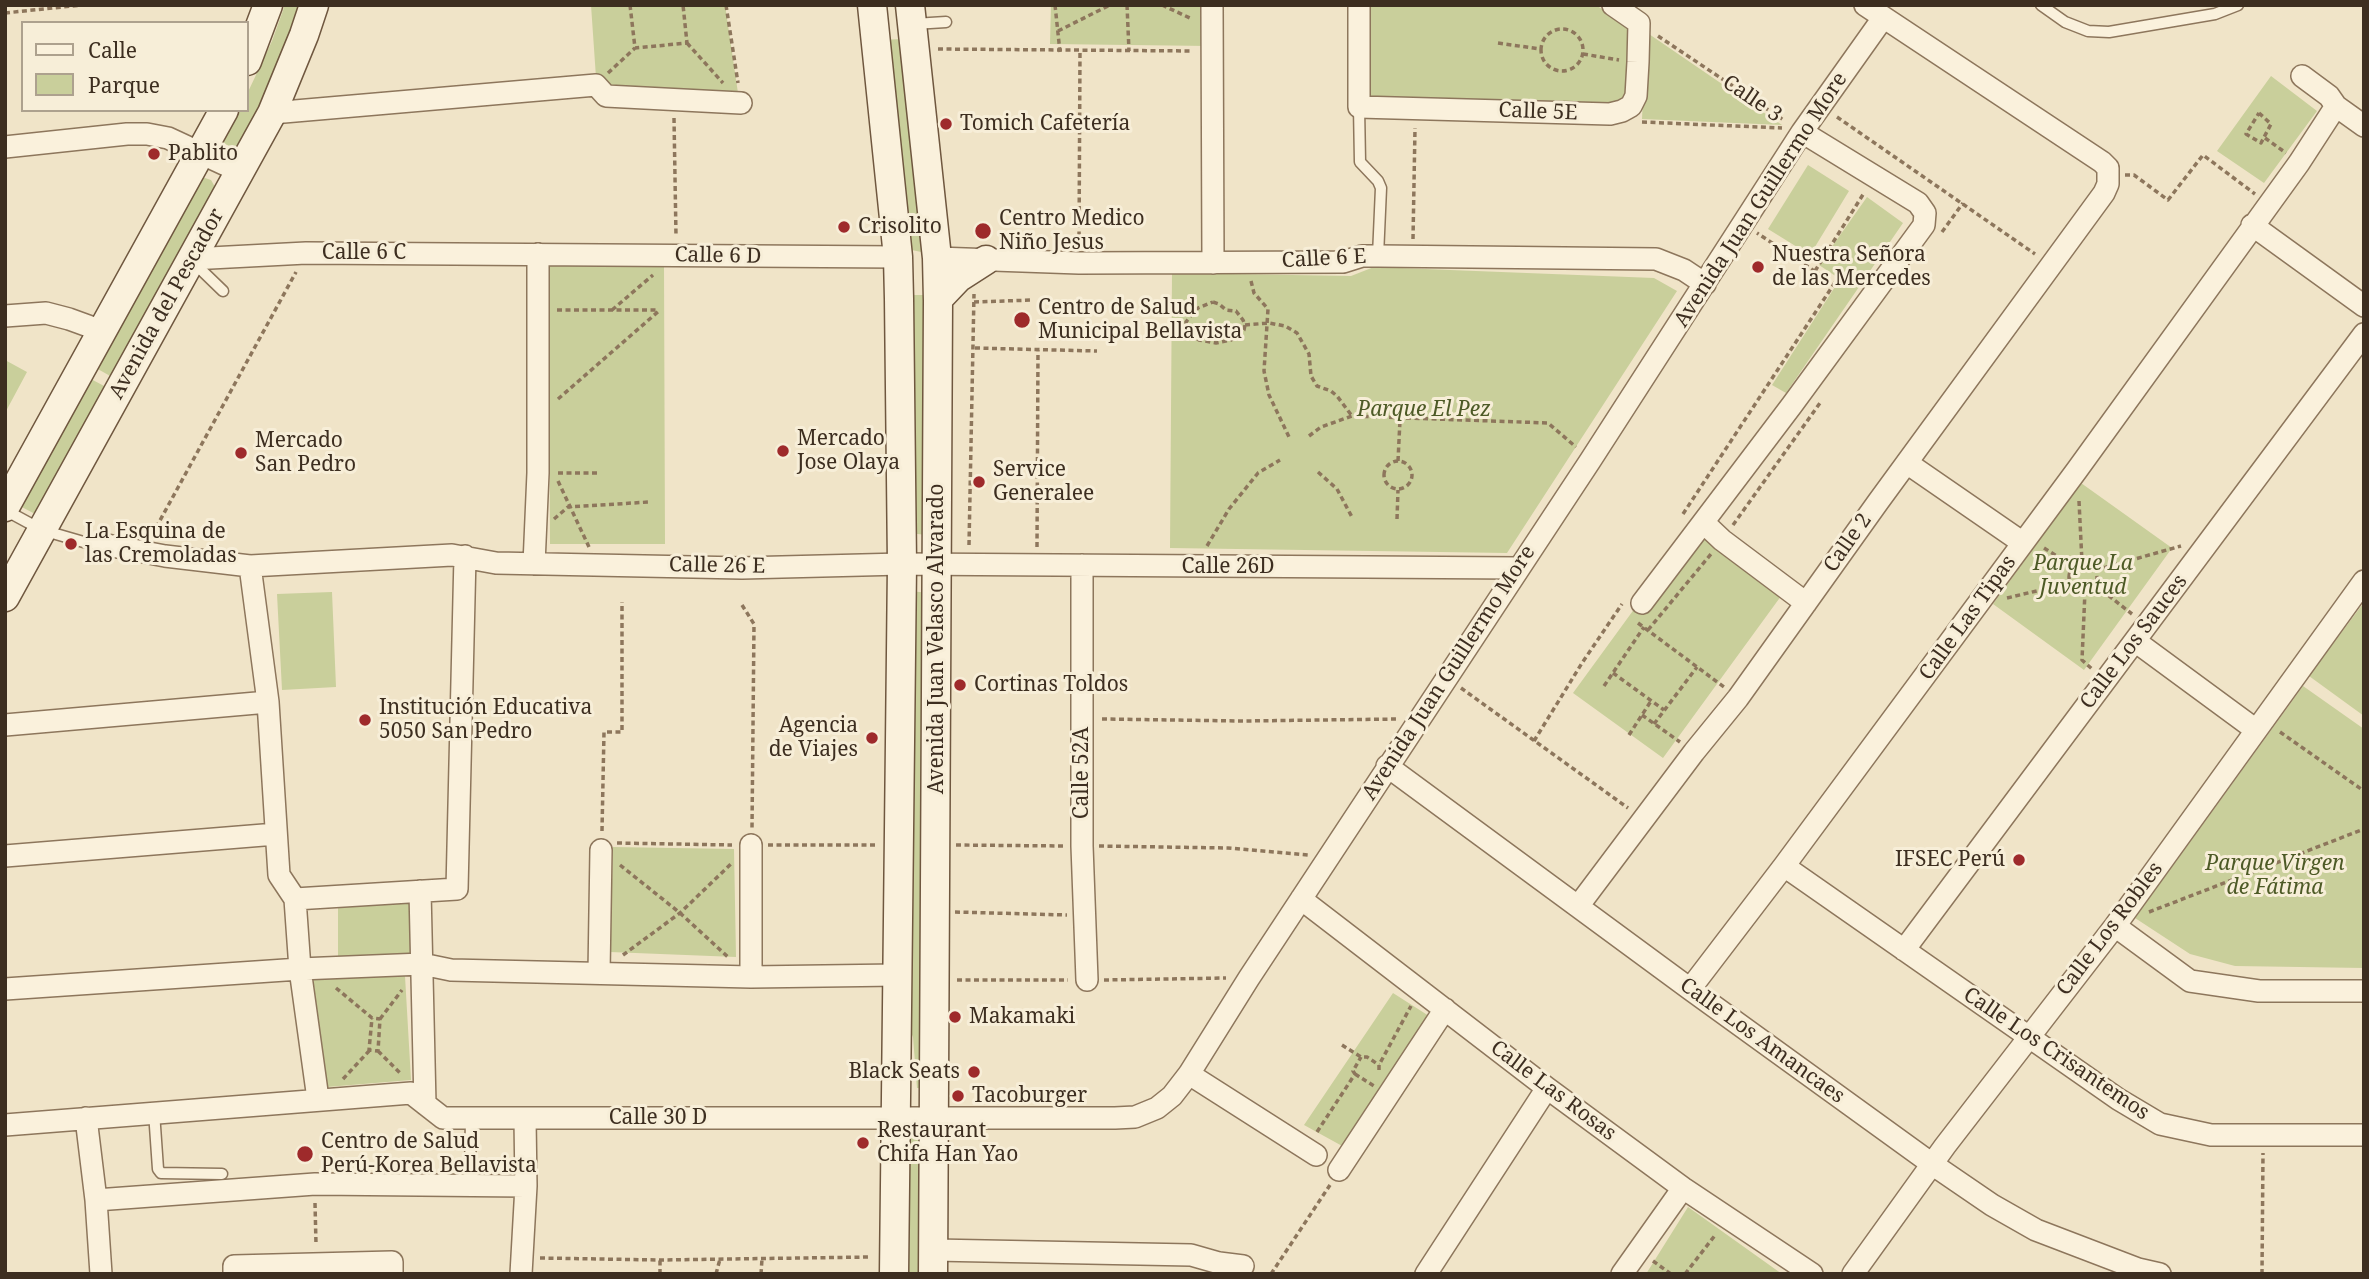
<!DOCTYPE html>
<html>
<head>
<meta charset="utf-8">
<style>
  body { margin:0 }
  #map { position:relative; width:2369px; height:1279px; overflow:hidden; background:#f0e4c8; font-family:"Noto Serif",serif }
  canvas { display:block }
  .frame { position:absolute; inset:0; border:7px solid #3d2e20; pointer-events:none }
  .legend { position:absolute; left:21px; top:21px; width:228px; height:91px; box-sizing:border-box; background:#f7eed8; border:2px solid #ada18e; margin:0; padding:9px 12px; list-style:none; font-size:21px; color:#3d2e20 }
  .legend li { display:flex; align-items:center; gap:14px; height:35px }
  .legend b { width:35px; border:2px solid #ada18e }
</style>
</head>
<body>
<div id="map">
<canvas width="2369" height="1279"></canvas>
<div class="frame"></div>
<ul class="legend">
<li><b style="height:9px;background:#faf1dc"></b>Calle</li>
<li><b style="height:19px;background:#c9cf9b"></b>Parque</li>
</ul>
</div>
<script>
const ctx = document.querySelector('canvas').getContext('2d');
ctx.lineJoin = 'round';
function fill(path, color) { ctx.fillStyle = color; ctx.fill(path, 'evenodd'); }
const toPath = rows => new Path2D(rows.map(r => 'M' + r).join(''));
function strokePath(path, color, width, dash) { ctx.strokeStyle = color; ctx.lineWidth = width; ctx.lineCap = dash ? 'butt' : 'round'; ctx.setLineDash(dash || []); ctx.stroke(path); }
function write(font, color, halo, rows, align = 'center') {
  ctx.font = font + ' "Noto Serif",serif'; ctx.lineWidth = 6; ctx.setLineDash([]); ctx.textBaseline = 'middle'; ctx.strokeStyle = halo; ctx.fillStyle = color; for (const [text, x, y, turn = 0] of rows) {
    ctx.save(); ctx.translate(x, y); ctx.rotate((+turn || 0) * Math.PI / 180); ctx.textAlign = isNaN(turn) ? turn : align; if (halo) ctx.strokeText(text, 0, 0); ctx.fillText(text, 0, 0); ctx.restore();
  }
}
const green = toPath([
  [285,5,303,5,279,71,238,150,221,142,238,110,247,110,247,94,272,41],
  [591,5,725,5,738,93,597,92],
  [1051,5,1208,5,1209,46,1050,44],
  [1368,5,1596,5,1632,30,1630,96,1620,106,1368,104],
  [1646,32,1782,125,1642,119],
  [902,39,926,253,907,249,881,40],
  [2271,76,2317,111,2264,183,2217,151],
  [1808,165,1849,191,1810,255,1768,229],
  [202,177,211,180,215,187,112,377,96,368],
  [1867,197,1903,223,1786,393,1772,385,1840,279,1819,265],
  [549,266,664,266,665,544,550,544],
  [1374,267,1654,278,1677,291,1507,553,1170,548,1172,273,1351,276],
  [907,295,933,295,927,535,908,533],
  [5,360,27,372,5,413],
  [89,378,106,387,37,515,18,505],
  [2081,483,2172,548,2084,670,1993,604],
  [1694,527,1784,592,1663,758,1573,693],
  [911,591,928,593,926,1088,917,1088,913,1037,905,1020],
  [332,592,336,687,282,690,277,594],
  [2362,605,2364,607,2364,716,2309,676],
  [2303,686,2364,729,2364,968,2235,966,2190,954,2135,918],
  [613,847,734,849,736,957,610,952],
  [338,904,412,904,412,957,338,957],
  [405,976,411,1080,327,1087,313,978],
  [1393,993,1429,1016,1344,1147,1304,1125],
  [903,1133,918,1137,922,1199,922,1274,902,1274],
  [1688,1207,1782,1274,1646,1274]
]);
const path = toPath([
  [630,5,635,48,687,43,683,5],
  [726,5,738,83],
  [1055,5,1060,52],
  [1127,5,1129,51],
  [1162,5,1192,19],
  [5,13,82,5],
  '1541 50a21 21 0 1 1 42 0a21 21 0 1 1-42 0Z',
  [1058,31,1110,5],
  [1658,36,1785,121],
  [687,43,723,83],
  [1498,43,1540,49],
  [938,49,1193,51],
  [1583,54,1619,60],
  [608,73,635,48],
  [2259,113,2271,124,2261,143,2246,134,2259,113],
  [1837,117,2035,254],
  [674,118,676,236],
  [1642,122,1782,128],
  [2265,138,2286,153],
  [2125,175,2134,175,2168,200,2203,155,2255,194],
  [1942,232,1963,203],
  [1413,239,1415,128],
  [1079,245,1080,51],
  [1815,271,1864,193],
  [1251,281,1254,293,1268,309,1264,371,1269,395,1290,439],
  [974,302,1033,300],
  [1213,302,1219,304,1226,310,1236,311,1243,320,1245,325,1244,330,1231,340,1216,343,1199,340,1187,332,1186,322,1193,313,1198,308,1213,302],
  [557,310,658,310],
  [612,310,653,275],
  [1245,325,1269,323,1285,326,1297,333,1309,354,1311,376,1317,386,1331,391,1337,396,1352,416],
  [975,348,1097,351],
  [558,399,660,310],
  [1309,436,1321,427,1352,416,1548,423,1576,447],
  '1384 475a14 14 0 1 1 28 0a14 14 0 1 1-28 0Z',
  [1398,461,1400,420],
  [1318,472,1337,489,1353,519],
  [558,473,599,473],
  [558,481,589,547],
  [2079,501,2082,562],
  [1683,514,1834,284,1757,233],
  [554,519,568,507,649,502],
  [1397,519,1398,490],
  [1733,525,1820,403],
  [152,535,296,272],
  [969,545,974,294],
  [1207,546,1229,509,1258,473,1280,460],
  [1037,547,1038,350],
  [2044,548,2073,566],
  '2069 577a14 14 0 1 1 28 0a14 14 0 1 1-28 0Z',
  [2096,570,2181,546],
  [2095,585,2132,614],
  [2085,591,2082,660,2092,669],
  [2007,598,2070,583],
  [742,605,754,624,752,829],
  [1638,623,1724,687],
  [1648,630,1711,554],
  [1613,673,1664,710],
  [1604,686,1644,627],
  [1461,688,1628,808],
  [1642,715,1680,742],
  [1102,719,1243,721,1399,719],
  [1654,724,1697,667],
  [2280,732,2364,791],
  [1629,735,1651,701],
  [1534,741,1582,663,1622,604],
  [602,831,604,732,622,732,622,602],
  [617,843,732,845],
  [768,845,876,845],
  [956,845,1064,846],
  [1099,846,1228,848,1308,855],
  [620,865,680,913,728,957],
  [955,912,1067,915],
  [2149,912,2364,829],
  [623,955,680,913,732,863],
  [957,980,1068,980],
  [1104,980,1226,978],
  [336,988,372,1018,380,1019,378,1051,369,1050,372,1018],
  [380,1019,402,990],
  [1342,1045,1361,1057,1367,1057,1379,1065],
  [378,1051,401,1074],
  [1379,1070,1379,1065,1411,1006],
  [1355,1074,1374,1086],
  [343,1079,369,1051],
  [1317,1132,1355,1074,1353,1071,1361,1057],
  [315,1203,316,1244],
  [540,1258,660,1260,871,1257],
  [1653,1261,1671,1274],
  [660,1274,660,1260],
  [716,1274,720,1259],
  [761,1274,762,1259],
  [1271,1274,1330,1185],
  [1685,1274,1716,1234],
  [2262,1274,2263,1153]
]);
const lane = toPath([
  [2041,5,2065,22,2088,31,2109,32,2215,14,2238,5],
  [914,24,946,22],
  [1359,107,1360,162,1378,181,1381,188,1378,256],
  [192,261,223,291],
  [5,510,42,530,87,543,107,545],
  [154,1112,158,1169,161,1173,222,1174],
  [470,1171,471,1119]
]);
const street = toPath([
  [1212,5,1213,263],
  [1359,5,1359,107,1610,114,1622,111,1631,106,1636,96,1638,62,1639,23,1613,5],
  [2302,76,2329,96,2336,106,2364,126],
  [272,113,596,85,606,96,741,103],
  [5,147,127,134,147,134,168,138,239,171],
  [2252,225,2364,306],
  [937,258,1079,263,1343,262,1362,256,1378,256,1656,259,1684,270,1705,284],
  [191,259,306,253,898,257],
  [5,316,46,313,69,319,102,331],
  [1907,463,2023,543],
  [1704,523,1722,540,1806,603],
  [107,545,165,556,250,566,452,555,496,563,742,568,902,564,1519,568],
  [534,564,538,473,538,254],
  [1082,565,1082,846,1087,980],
  [250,566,268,702,279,875,295,899,300,969,318,1099],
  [1642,603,1792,405,1924,225,1925,213,1918,203,1802,132],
  [2135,641,2256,730],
  [5,725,268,702],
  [1387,766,1690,989,1932,1164,1992,1205,2036,1230,2138,1269,2160,1274],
  [5,856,276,834],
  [1784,866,2118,1099,2160,1124,2211,1135,2364,1135],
  [420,891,425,1104],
  [295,899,457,889,465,556],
  [1301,899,1547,1088,1683,1188,1812,1274],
  [1579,905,1694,752,1738,698,1878,502,2104,193,2108,184,2108,168,2102,162,1865,5],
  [2115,926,2190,981,2259,991,2364,991],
  [1904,950,2364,334],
  [599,973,601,850],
  [751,977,751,845],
  [5,989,300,969,422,964,451,970,751,977,897,975],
  [1690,989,1784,866,2077,470,2299,163,2336,106],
  [1189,1074,1316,1155],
  [86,1118,96,1200,101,1274],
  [5,1125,411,1093,443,1118,1115,1118,1135,1117,1157,1108,1172,1096,1189,1074,1249,978,1590,461,1802,132,1883,18],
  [1339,1170,1445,1009],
  [96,1200,315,1184,526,1186],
  [934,1250,1191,1255,1219,1263,1243,1266],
  [234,1274,234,1266,392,1262,392,1274],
  [521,1274,526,1186,525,1119],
  [1426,1274,1547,1088],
  [1622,1274,1683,1188],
  [1853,1274,1945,1146,2115,926,2364,581]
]);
const secondary = toPath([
  [872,5,898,257,899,299,902,564,894,1274],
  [910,5,937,258,938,301,933,1274],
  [247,61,268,5],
  [938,299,958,278,986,260],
  [5,507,224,110],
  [5,597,272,113,304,35,314,5]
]);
const markers = [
  [946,124,7,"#9e2a2b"],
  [154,154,7,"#9e2a2b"],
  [844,227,7,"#9e2a2b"],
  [983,231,9,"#9e2a2b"],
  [1758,267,7,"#9e2a2b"],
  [1022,320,9,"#9e2a2b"],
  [783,451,7,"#9e2a2b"],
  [241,453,7,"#9e2a2b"],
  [979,482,7,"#9e2a2b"],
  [71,544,7,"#9e2a2b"],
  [960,685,7,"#9e2a2b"],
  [365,720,7,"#9e2a2b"],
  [872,738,7,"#9e2a2b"],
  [2019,860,7,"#9e2a2b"],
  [955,1017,7,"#9e2a2b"],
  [974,1072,7,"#9e2a2b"],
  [958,1096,7,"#9e2a2b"],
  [863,1143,7,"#9e2a2b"],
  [305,1154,9,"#9e2a2b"]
];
const streetNames = [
  ["Calle 3",1752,99,34],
  ["Calle 5E",1538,112,2],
  ["Avenida Juan Guillermo More",1761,200,-57],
  ["Calle 6 C",364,253],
  ["Calle 6 D",718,256,1],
  ["Calle 6 E",1324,259,-3],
  ["Avenida del Pescador",167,304,-61],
  ["Calle 2",1848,543,-55],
  ["Calle 26 E",717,566,1],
  ["Calle 26D",1228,567],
  ["Calle Las Tipas",1968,618,-54],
  ["Avenida Juan Velasco Alvarado",937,639,-90],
  ["Calle Los Sauces",2134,642,-53],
  ["Avenida Juan Guillermo More",1449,673,-57],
  ["Calle 52A",1082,773,-90],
  ["Calle Los Robles",2110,929,-53],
  ["Calle Los Amancaes",1762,1041,36],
  ["Calle Los Crisantemos",2056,1054,34],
  ["Calle Las Rosas",1553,1091,37],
  ["Calle 30 D",658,1118]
];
const poiNames = [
  ["Tomich Cafetería",960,124],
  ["Pablito",168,154],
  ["Centro Medico",999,219],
  ["Niño Jesus",999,243],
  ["Crisolito",858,227],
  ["Nuestra Señora",1772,255],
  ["de las Mercedes",1772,279],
  ["Centro de Salud",1038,308],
  ["Municipal Bellavista",1038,332],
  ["Mercado",797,439],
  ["Jose Olaya",797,463],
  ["Mercado",255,441],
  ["San Pedro",255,465],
  ["Service",993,470],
  ["Generalee",993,494],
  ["La Esquina de",85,532],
  ["las Cremoladas",85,556],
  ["Cortinas Toldos",974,685],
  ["Institución Educativa",379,708],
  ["5050 San Pedro",379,732],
  ["Agencia",858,726,"right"],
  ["de Viajes",858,750,"right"],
  ["IFSEC Perú",2005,860,"right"],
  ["Makamaki",969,1017],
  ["Black Seats",960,1072,"right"],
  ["Tacoburger",972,1096],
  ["Restaurant",877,1131],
  ["Chifa Han Yao",877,1155],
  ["Centro de Salud",321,1142],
  ["Perú-Korea Bellavista",321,1166]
];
const parkNames = [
  ["Parque El Pez",1424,410],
  ["Parque La",2083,564],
  ["Juventud",2083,588],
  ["Parque Virgen",2275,864],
  ["de Fátima",2275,888]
];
fill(green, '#c9cf9b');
strokePath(lane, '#8d765c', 13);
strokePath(street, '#8d765c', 24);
strokePath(secondary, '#6f573f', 31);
strokePath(path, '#8d765c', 3.5, [5, 3.5]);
strokePath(lane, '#faf1dc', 10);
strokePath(street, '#faf1dc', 21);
strokePath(secondary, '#faf1dc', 28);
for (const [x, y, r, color] of markers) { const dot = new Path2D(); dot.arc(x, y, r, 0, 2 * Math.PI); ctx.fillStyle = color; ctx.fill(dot); strokePath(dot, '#f7eed8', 2.5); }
write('21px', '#3d2e20', '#f7eed8', streetNames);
write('21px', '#3d2e20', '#f7eed8', poiNames, 'left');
write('italic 21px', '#4d5a26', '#f7eed8', parkNames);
</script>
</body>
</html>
